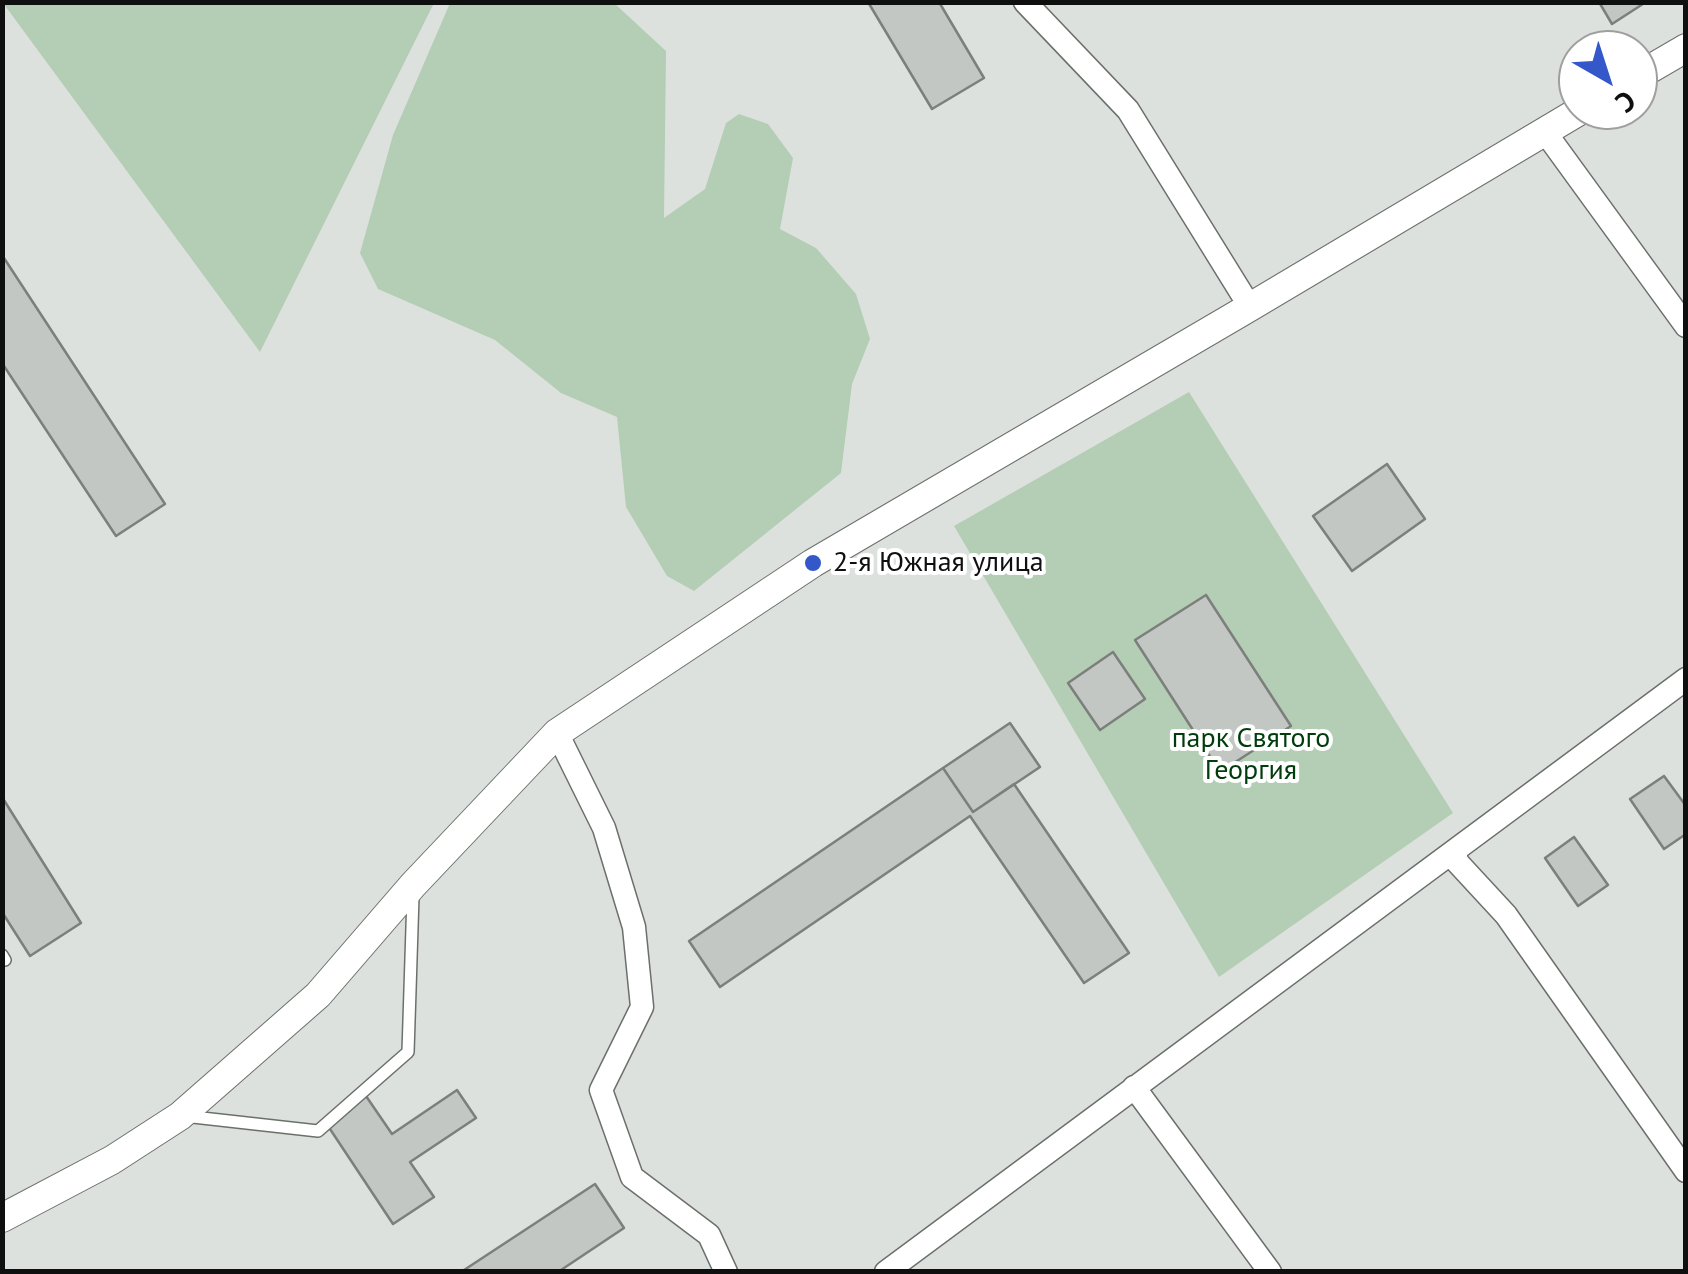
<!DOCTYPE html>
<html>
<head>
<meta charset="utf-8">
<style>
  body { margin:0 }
  #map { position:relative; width:1688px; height:1274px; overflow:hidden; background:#dde1dd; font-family:"PT Sans",sans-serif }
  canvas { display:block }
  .frame { position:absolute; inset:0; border:5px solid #0e0f0e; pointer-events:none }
  .north { position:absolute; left:1558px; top:30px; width:100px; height:100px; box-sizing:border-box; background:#fff; border:2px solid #9f9f9f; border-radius:50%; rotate:141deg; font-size:28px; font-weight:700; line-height:40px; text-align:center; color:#0e0f0e }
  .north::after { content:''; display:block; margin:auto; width:35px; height:45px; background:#3458c9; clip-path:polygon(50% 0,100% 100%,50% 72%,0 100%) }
</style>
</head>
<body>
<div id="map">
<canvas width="1688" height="1274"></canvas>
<div class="frame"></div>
<div class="north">С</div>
</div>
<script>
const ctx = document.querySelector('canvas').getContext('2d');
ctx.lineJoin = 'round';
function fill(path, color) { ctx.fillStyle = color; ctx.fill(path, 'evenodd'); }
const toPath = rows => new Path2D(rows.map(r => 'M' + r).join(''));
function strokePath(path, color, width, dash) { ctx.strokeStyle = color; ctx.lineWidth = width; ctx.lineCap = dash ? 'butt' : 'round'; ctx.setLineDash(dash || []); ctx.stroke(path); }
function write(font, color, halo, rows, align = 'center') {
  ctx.font = font + ' "PT Sans",sans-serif'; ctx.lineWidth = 8; ctx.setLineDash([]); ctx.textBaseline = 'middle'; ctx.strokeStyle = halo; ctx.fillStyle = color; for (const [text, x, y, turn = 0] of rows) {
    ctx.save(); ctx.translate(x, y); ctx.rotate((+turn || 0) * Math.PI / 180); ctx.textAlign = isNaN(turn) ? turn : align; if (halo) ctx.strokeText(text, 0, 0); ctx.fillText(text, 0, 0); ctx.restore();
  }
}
const green = toPath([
  [3,3,434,3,260,352],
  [450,3,614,3,666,51,664,218,705,189,726,123,739,114,768,124,793,158,780,229,816,248,856,294,870,339,852,384,841,473,694,591,667,576,626,507,617,417,561,393,495,340,378,289,360,253,393,135],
  [1189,392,1453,813,1219,977,954,526]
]);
const building = toPath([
  [868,2,939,2,984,78,932,109,868,2],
  [1599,2,1646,2,1612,24,1599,2],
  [2,255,165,504,116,536,2,363,2,255],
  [1387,464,1425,519,1352,571,1313,516,1387,464],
  [1206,595,1291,726,1220,772,1135,640,1206,595],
  [1113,652,1145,699,1100,730,1068,683,1113,652],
  [1010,723,1040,767,973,812,943,768,1010,723],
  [943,768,973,812,1014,784,1129,953,1084,983,970,816,720,987,689,941,943,768],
  [1664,776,1686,806,1686,834,1664,849,1630,799,1664,776],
  [2,797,81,923,30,956,2,912,2,797],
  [1574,837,1608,885,1578,906,1545,858,1574,837],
  [457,1090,476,1118,410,1162,434,1197,393,1224,326,1123,366,1096,392,1134,457,1090],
  [595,1184,624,1228,558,1272,461,1272,595,1184]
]);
const service = toPath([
  [2,955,5,960],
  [184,1116,318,1131,408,1052,413,896]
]);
const minor = toPath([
  [1025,2,1128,110,1250,307],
  [1545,132,1686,326],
  [557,733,604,828,634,927,642,1007,601,1090,632,1177,709,1235,726,1272],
  [1455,851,1457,862,1506,915,1686,1171],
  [1134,1087,1270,1272],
  [886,1272,1686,679]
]);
const tertiary = toPath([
  [1638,76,1686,48],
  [2,1218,112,1160,180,1116,318,995,413,885,557,733,813,563,1250,307,1581,110]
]);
const markers = [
  [813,563,10,"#3458c9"]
];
const poiNames = [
  ["2-я Южная улица",833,563]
];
const parkNames = [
  ["парк Святого",1251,739],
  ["Георгия",1251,771]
];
fill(green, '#b3ceb4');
fill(building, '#c3c7c4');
strokePath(building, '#7c7f7c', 2.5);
strokePath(service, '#6c706c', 14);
strokePath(minor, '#6c706c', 25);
strokePath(tertiary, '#6c706c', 30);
strokePath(service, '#fff', 11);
strokePath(minor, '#fff', 22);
strokePath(tertiary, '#fff', 28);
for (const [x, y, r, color] of markers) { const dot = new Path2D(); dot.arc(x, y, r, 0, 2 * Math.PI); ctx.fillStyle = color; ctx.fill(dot); strokePath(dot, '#fff', 4); }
write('28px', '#0e0f0e', '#fff', poiNames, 'left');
write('28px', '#003c0c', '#fff', parkNames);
</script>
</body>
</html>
